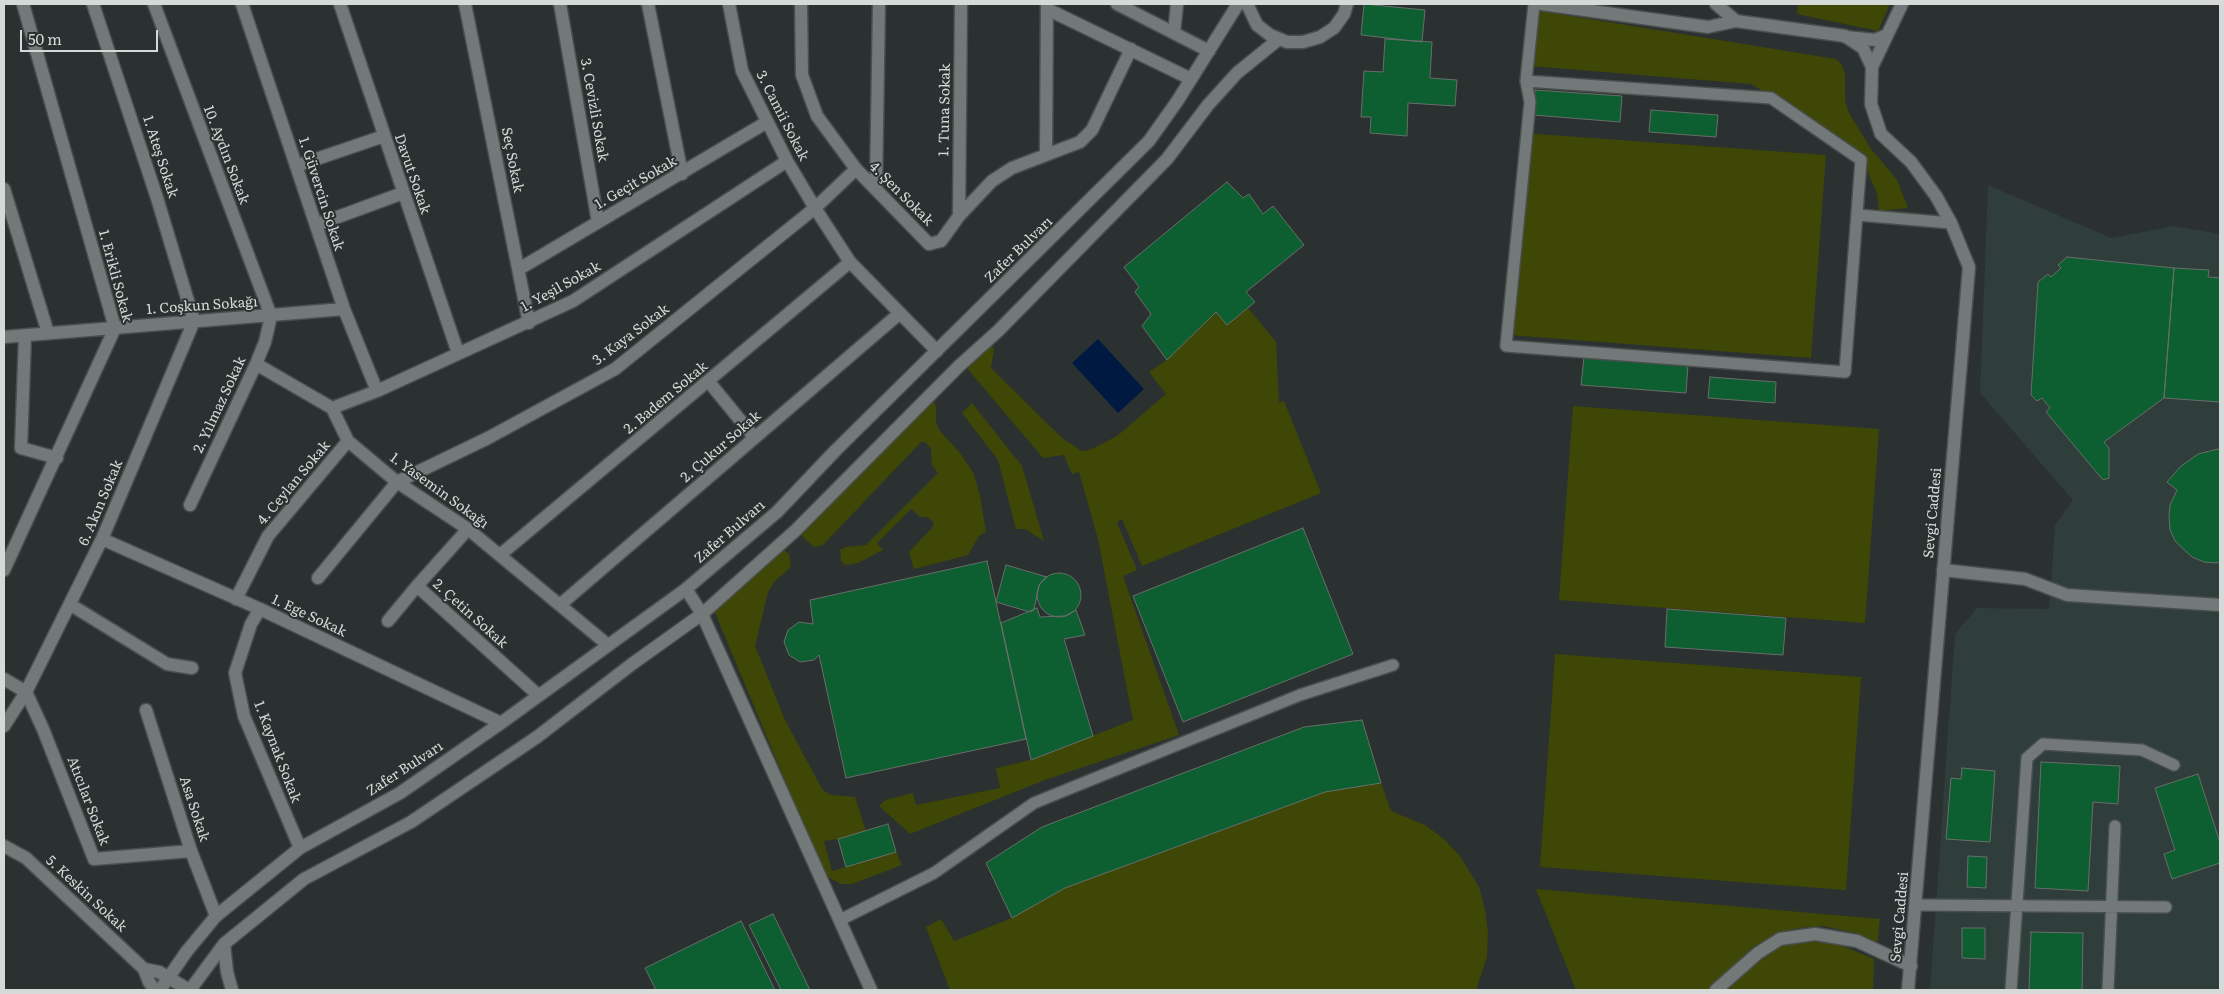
<!DOCTYPE html>
<html>
<head>
<meta charset="utf-8">
<style>
  body { margin:0 }
  #map { position:relative; width:2224px; height:994px; overflow:hidden; background:#2b3130; font-family:Literata,serif }
  canvas { display:block }
  .frame { position:absolute; inset:0; border:5px solid #d5d9d8; pointer-events:none }
  .scale { position:absolute; left:20px; top:30px; width:138px; height:22px; box-sizing:border-box; border:2px solid #d5d9d8; border-top:0; padding-left:6px; font-size:15px; line-height:18px; white-space:nowrap; color:#d5d9d8; -webkit-text-stroke:4px #2b3130; paint-order:stroke }
</style>
</head>
<body>
<div id="map">
<canvas width="2224" height="994"></canvas>
<div class="frame"></div>
<div class="scale">50 m</div>
</div>
<script>
const ctx = document.querySelector('canvas').getContext('2d');
ctx.lineJoin = 'round';
function fill(path, color) { ctx.fillStyle = color; ctx.fill(path, 'evenodd'); }
const toPath = rows => new Path2D(rows.map(r => 'M' + r).join(''));
function strokePath(path, color, width, dash) { ctx.strokeStyle = color; ctx.lineWidth = width; ctx.lineCap = dash ? 'butt' : 'round'; ctx.setLineDash(dash || []); ctx.stroke(path); }
function write(font, color, halo, rows, align = 'center') {
  ctx.font = font + ' Literata,serif'; ctx.lineWidth = 4; ctx.setLineDash([]); ctx.textBaseline = 'middle'; ctx.strokeStyle = halo; ctx.fillStyle = color; for (const [text, x, y, turn = 0] of rows) {
    ctx.save(); ctx.translate(x, y); ctx.rotate((+turn || 0) * Math.PI / 180); ctx.textAlign = isNaN(turn) ? turn : align; if (halo) ctx.strokeText(text, 0, 0); ctx.fillText(text, 0, 0); ctx.restore();
  }
}
const built = toPath([
  [1988,185,2111,238,2174,226,2220,234,2220,990,1930,990,1955,634,1977,608,2049,609,2055,525,2073,500,1980,393]
]);
const green = toPath([
  [1798,4,1890,4,1878,31,1797,14],
  [1540,11,1836,59,1842,65,1845,74,1845,100,1849,113,1871,149,1897,180,1908,208,1879,211,1877,194,1861,156,1843,139,1751,84,1530,66],
  [1523,133,1826,155,1811,358,1509,335],
  [1248,308,1276,342,1279,403,1284,401,1321,493,1142,566,1122,519,1117,522,1137,570,1123,576,1179,735,1045,780,910,834,879,806,885,800,913,793,916,805,1000,788,996,768,1031,760,1133,720,1098,539,1079,472,1072,474,1064,455,1043,458,966,367,992,346,994,349,991,368,1063,439,1082,451,1092,449,1117,436,1166,394,1149,372,1167,360,1216,312,1227,325],
  [933,401,936,406,936,423,940,431,960,453,974,474,980,496,986,532,979,536,968,555,914,569,909,552,932,528,934,522,927,517,920,517,911,509,877,543,883,550,858,563,845,565,841,561,840,550,846,547,866,545,938,473,932,465,931,449,925,442,921,442,823,545,814,547,806,540,801,535,801,528],
  [972,403,1022,466,1044,541,1025,529,1016,529,998,460,962,413],
  [1573,406,1879,429,1865,623,1559,600],
  [784,550,789,554,791,567,775,581,768,592,755,646,785,720,822,789,830,795,855,797,866,831,838,839,824,841,832,871,896,852,902,865,852,884,841,884,830,878,822,869,713,608,778,551],
  [1555,654,1861,677,1846,890,1540,867],
  [1381,783,1391,811,1425,825,1444,839,1460,856,1479,887,1485,910,1488,933,1487,957,1476,990,950,990,926,927,941,919,954,941,1012,918,1065,888,1325,792],
  [1536,889,1880,919,1877,946,1856,933,1823,926,1798,928,1777,933,1753,947,1708,990,1576,990],
  [1815,939,1835,943,1874,959,1873,990,1726,990,1759,957,1777,946]
]);
const water = toPath([
  [1098,339,1144,389,1118,413,1072,363]
]);
const building = toPath([
  [1364,4,1425,10,1422,42,1361,35,1364,4],
  [1385,39,1432,42,1430,78,1457,80,1455,106,1408,103,1407,136,1370,133,1371,117,1361,117,1364,71,1383,72,1385,39],
  [1535,90,1622,96,1620,122,1533,115,1535,90],
  [1651,110,1718,115,1716,137,1649,132,1651,110],
  [1227,182,1243,198,1249,194,1263,214,1273,206,1304,245,1246,292,1255,302,1227,325,1216,312,1167,360,1142,326,1151,314,1135,292,1139,287,1124,267,1227,182],
  [2067,257,2174,268,2164,398,2104,442,2109,448,2109,478,2103,480,2046,412,2050,408,2042,398,2037,401,2031,395,2038,282,2048,274,2051,277,2061,268,2058,265,2067,257],
  [2174,268,2209,270,2208,277,2220,278,2220,402,2164,398,2174,268],
  [1584,357,1688,365,1686,393,1581,385,1584,357],
  [1710,377,1776,382,1775,403,1708,398,1710,377],
  [2218,449,2220,449,2220,562,2216,563,2204,562,2192,557,2175,541,2170,530,2169,517,2170,505,2177,490,2167,482,2180,467,2198,454,2218,449],
  [1303,528,1353,654,1183,722,1133,596,1303,528],
  [987,561,1026,739,846,778,819,655,814,660,800,662,789,655,784,642,788,630,799,622,813,624,810,600,987,561],
  [1006,565,1047,577,1039,585,1034,610,1030,612,996,602,1006,565],
  '1037 595a22 22 0 1 1 44 0a22 22 0 1 1-44 0Z',
  [1037,608,1040,617,1065,616,1076,610,1085,635,1064,639,1093,736,1031,760,1001,623,1037,608],
  [1667,609,1786,618,1783,655,1665,647,1667,609],
  [1362,720,1381,783,1325,792,1065,888,1012,918,986,863,1042,827,1304,727,1362,720],
  [2041,762,2120,766,2118,804,2093,802,2088,891,2035,888,2041,762],
  [1962,768,1995,771,1990,842,1946,839,1951,778,1961,779,1962,768],
  [2198,774,2220,843,2220,863,2172,879,2164,854,2175,850,2155,788,2198,774],
  [888,824,896,852,846,867,838,839,888,824],
  [1968,856,1987,857,1986,888,1967,887,1968,856],
  [773,914,810,990,781,990,749,925,773,914],
  [741,921,775,990,656,990,645,968,741,921],
  [1962,928,1985,928,1985,959,1962,958,1962,928],
  [2031,932,2083,933,2082,990,2029,990,2031,932]
]);
const service = toPath([
  [1526,81,1771,98,1861,160,1845,372,1506,346,1530,102,1526,81,1534,4],
  [1858,215,1951,223],
  [1915,905,2166,907],
  [840,920,934,873,1034,803,1300,695,1393,665],
  [2011,990,2027,758,2043,744,2142,750,2174,765],
  [2108,990,2115,826]
]);
const pedestrian = toPath([
  [1716,990,1758,953,1780,939,1815,934,1857,941,1911,966]
]);
const minor = toPath([
  [154,4,271,316,265,342,256,364,190,505],
  [242,4,344,309,377,391],
  [340,4,458,353],
  [465,4,529,323],
  [560,4,598,222],
  [648,4,682,174],
  [729,4,742,71,787,161,815,208,850,262,937,351],
  [801,4,802,75,817,116,856,169,929,244,941,241,959,216,992,181,1012,168,1080,142,1092,130,1131,49],
  [1117,4,1209,51],
  [1047,9,1191,79],
  [1174,33,1177,4],
  [1846,37,1875,40,1887,35],
  [1872,67,1902,4],
  [1046,154,1047,4],
  [296,166,384,136],
  [876,187,879,4],
  [4,189,48,333],
  [959,216,961,4],
  [316,225,403,193],
  [519,269,767,122],
  [25,336,21,448,57,458],
  [4,337,344,309],
  [256,364,332,408,348,441,397,482,468,529,608,645],
  [709,382,754,437],
  [332,408,377,391,573,301,787,161],
  [468,529,417,586,538,695],
  [102,539,260,609,501,723],
  [500,555,850,262],
  [4,570,115,328,23,4],
  [1943,570,2025,579,2067,595,2220,605],
  [318,578,397,482,488,438,615,369,815,208,856,169],
  [236,599,268,536,348,441],
  [561,604,900,313],
  [71,605,167,664,192,668],
  [260,609,251,624,235,673,244,716,300,848],
  [388,621,417,586],
  [4,679,26,692],
  [26,692,43,729,94,859,191,851],
  [146,710,191,851,216,916],
  [4,726,26,692,102,539,194,321,157,198,93,4],
  [4,846,26,858,144,969]
]);
const tertiary = toPath([
  [1541,4,1708,27,1736,21,1845,36,1863,48,1872,67,1871,104,1881,134,1911,162,1936,196,1951,223,1969,267,1908,990],
  [1716,4,1736,21],
  [686,589,702,614,871,990]
]);
const secondary = toPath([
  [1247,4,1257,25,1270,35,1287,42,1303,42,1320,37,1334,28,1344,14,1347,4],
  [224,944,227,972,232,990],
  [144,969,159,972,189,990],
  [144,969,149,982,155,990],
  [160,990,187,951,216,916,300,848,400,793,501,723,686,589,777,512,836,450,1149,141,1178,100,1238,4],
  [190,990,224,944,304,879,411,822,537,737,632,664,702,614,796,530,959,366,998,331,1167,159,1208,105,1237,73,1279,39]
]);
const streetNames = [
  ["3. Cevizli Sokak",594,110,80],
  ["1. Tuna Sokak",945,110,-89],
  ["3. Camii Sokak",782,116,63],
  ["10. Aydın Sokak",226,155,69],
  ["1. Ateş Sokak",160,157,72],
  ["Seç Sokak",512,160,79],
  ["Davut Sokak",412,174,71],
  ["1. Geçit Sokak",636,183,-30],
  ["1. Güvercin Sokak",321,194,72],
  ["4. Şen Sokak",901,194,45],
  ["Zafer Bulvarı",1019,250,-44],
  ["1. Erikli Sokak",115,276,75],
  ["1. Yeşil Sokak",561,287,-29],
  ["1. Coşkun Sokağı",202,306,-4],
  ["3. Kaya Sokak",631,335,-37],
  ["2. Badem Sokak",666,398,-40],
  ["2. Yılmaz Sokak",220,405,-65],
  ["2. Çukur Sokak",721,447,-41],
  ["4. Ceylan Sokak",294,483,-50],
  ["1. Yasemin Sokağı",439,491,36],
  ["6. Akın Sokak",101,503,-67],
  ["Sevgi Caddesi",1933,513,-85],
  ["Zafer Bulvarı",730,532,-41],
  ["2. Çetin Sokak",470,614,42],
  ["1. Ege Sokak",309,616,25],
  ["1. Kaynak Sokak",277,752,69],
  ["Zafer Bulvarı",405,769,-33],
  ["Atıcılar Sokak",88,801,69],
  ["Asa Sokak",194,809,72],
  ["5. Keskin Sokak",86,894,43],
  ["Sevgi Caddesi",1900,917,-85]
];
fill(built, '#2f3d3b');
fill(green, '#3e4705');
fill(water, '#001941');
fill(building, '#0d5e31');
strokePath(building, '#696e6a', 1);
strokePath(service, '#4a4f4e', 14);
strokePath(pedestrian, '#4a4f4e', 15);
strokePath(minor, '#4a4f4e', 15);
strokePath(tertiary, '#4a4f4e', 15);
strokePath(secondary, '#4a4f4e', 15);
strokePath(service, '#737979', 11);
strokePath(pedestrian, '#737979', 12);
strokePath(minor, '#737979', 12);
strokePath(tertiary, '#737979', 12);
strokePath(secondary, '#737979', 12);
write('14px', '#d5d9d8', '#2b3130', streetNames);
</script>
</body>
</html>
